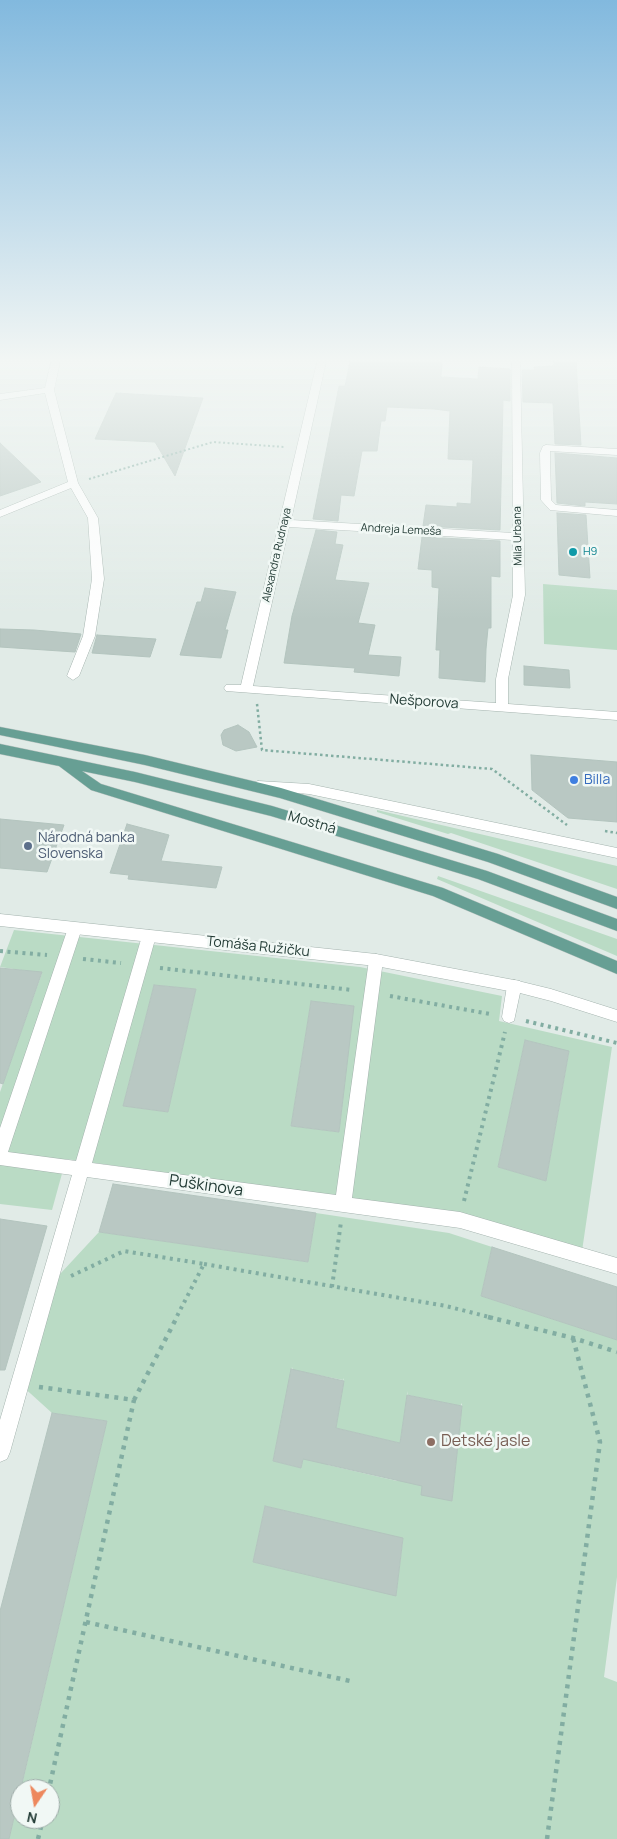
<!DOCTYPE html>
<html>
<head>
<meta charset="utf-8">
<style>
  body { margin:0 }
  #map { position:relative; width:617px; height:1839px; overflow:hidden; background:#e1ebe7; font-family:Manrope,sans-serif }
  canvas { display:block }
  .north { position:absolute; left:10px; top:1779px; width:50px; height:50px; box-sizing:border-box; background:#f1f8f5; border:1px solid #9eaca8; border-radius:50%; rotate:192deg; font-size:14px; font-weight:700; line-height:20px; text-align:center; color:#223b35 }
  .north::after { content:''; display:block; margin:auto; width:18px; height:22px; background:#ed885d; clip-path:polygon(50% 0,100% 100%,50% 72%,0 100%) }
</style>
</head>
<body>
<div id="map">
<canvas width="617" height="1839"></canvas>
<div class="north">N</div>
</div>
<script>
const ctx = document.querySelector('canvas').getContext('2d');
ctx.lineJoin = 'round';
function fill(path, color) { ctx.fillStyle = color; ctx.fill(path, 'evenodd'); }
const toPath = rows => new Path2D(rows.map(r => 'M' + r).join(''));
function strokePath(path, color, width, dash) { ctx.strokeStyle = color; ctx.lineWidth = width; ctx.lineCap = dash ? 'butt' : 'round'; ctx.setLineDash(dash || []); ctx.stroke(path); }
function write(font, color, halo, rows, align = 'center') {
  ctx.font = font + ' Manrope,sans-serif'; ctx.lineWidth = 5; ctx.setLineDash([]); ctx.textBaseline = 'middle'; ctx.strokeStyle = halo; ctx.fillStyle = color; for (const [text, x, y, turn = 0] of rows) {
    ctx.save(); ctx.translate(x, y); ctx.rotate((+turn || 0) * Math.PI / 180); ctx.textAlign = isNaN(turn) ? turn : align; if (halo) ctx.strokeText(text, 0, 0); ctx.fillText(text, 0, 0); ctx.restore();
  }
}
const green = toPath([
  [543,584,617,590,617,650,544,644],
  [377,810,617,866,617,889,451,833,448,834,377,812],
  [438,876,617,939,617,956,437,879],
  [14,930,360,967,502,996,499,1021,612,1047,582,1251,451,1212,66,1159,52,1210,0,1204,0,1092,42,973,0,967],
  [154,985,196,989,168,1112,123,1106],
  [311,1001,353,1006,339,1132,291,1126],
  [525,1040,569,1052,546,1181,498,1167],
  [316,1213,449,1233,492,1247,481,1296,617,1340,617,1577,604,1677,617,1682,617,1839,9,1839,20,1792,20,1819,50,1819,50,1789,21,1789,107,1421,52,1413,20,1384,48,1287,99,1232,308,1262],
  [292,1367,293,1370,343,1380,344,1378,336,1428,400,1443,408,1391,408,1395,460,1406,462,1403,452,1501,413,1473,397,1481,328,1465,328,1463,305,1448,301,1468,273,1461],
  [265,1506,403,1539,396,1595,253,1562]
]);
const building = toPath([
  [350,362,442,362,441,377,478,379,479,367,510,369,510,401,503,400,500,530,423,526,426,505,457,507,457,503,471,504,473,460,448,459,450,411,434,409,387,407,385,421,381,421,377,451,362,451,354,496,341,495,338,521,313,519,339,386,345,386,350,362],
  [554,362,576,362,581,445,555,444,553,403,523,402,522,370,535,370,534,367,554,366,554,362],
  [116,393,203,398,175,476,155,442,95,439,116,393],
  [0,443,41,482,0,496,0,443],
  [555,453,617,458,617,504,585,502,585,506,557,503,555,453],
  [557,513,586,515,590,578,559,575,557,513],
  [316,530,337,532,335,544,343,545,335,580,369,583,358,623,375,625,368,655,401,657,399,676,354,672,355,668,284,663,292,616,316,530],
  [422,537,500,541,500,577,491,576,491,628,488,628,486,649,485,682,439,678,440,650,436,650,439,588,432,587,432,570,418,569,422,537],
  [205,588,236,592,225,630,228,630,221,658,180,655,197,602,201,602,205,588],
  [0,629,34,630,81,634,75,652,0,647,0,629],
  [97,635,156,639,150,657,92,653,97,635],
  [524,666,569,670,570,688,524,685,524,666],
  [238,725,249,732,257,747,236,751,223,745,221,735,224,730,238,725],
  [531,755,617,762,617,822,568,818,532,790,531,755],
  [0,819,64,825,47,872,0,868,0,819],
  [127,824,169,835,161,861,222,867,216,888,128,879,129,875,110,873,127,824],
  [0,968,42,972,3,1084,0,1083,0,968],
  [154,985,196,989,168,1112,123,1106,154,985],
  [311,1001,354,1006,339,1132,291,1126,311,1001],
  [525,1040,569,1051,546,1181,498,1167,525,1040],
  [113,1184,316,1213,308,1262,99,1232,113,1184],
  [0,1219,47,1226,5,1370,0,1370,0,1219],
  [492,1247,617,1287,617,1340,481,1296,492,1247],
  [291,1369,344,1381,336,1428,400,1443,407,1395,462,1406,452,1501,421,1495,422,1486,303,1459,301,1468,273,1461,291,1369],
  [52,1413,107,1421,9,1839,0,1839,0,1611,52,1413],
  [265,1506,403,1538,396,1596,253,1562,265,1506]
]);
const pathFar3 = toPath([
  [89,479,213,442,285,447]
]);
const pathFar2 = toPath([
  [257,704,262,750,492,769,567,825],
  [605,831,617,833]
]);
const pathFar1 = toPath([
  [0,951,47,955],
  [83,959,121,963],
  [160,968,352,990],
  [390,996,490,1014],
  [526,1021,617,1043],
  [464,1201,505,1032],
  [204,1264,446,1306,493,1318],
  [71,1276,124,1251,204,1264,176,1318],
  [332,1287,341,1222]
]);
const path = toPath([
  [488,1317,573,1338,617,1352],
  [39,1387,134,1400,49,1789],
  [134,1400,177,1317],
  [86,1622,350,1681],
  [38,1839,43,1819],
  [547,1839,600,1442,573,1338]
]);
const lane = toPath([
  [546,445,617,449,617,455,550,451,550,453,551,500,556,505,617,510,617,516,550,510,541,500,540,453,543,446,546,445],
  [75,923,80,924,82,928,8,1152,76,1161,142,936,144,932,149,930,154,932,156,936,92,1163,336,1195,369,960,371,956,376,954,381,956,383,960,352,1198,460,1212,617,1258,617,1274,460,1228,87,1177,10,1452,7,1459,0,1462,0,1420,72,1175,0,1165,0,1128,68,928,70,924,75,923],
  [514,980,551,989,617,1010,617,1022,551,1001,520,993,514,1021,509,1023,504,1021,502,1017,507,986,509,982,514,980]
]);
const street = toPath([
  [51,362,60,362,54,390,78,483,98,518,104,579,95,636,79,676,73,680,67,676,83,636,92,579,88,518,71,488,0,517,0,510,68,482,45,393,0,400,0,394,45,388,51,362],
  [317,362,326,362,291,520,513,533,512,362,520,362,525,595,508,679,508,704,617,712,617,720,226,691,224,688,226,685,241,685,317,362],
  [289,527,513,540,513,595,496,679,496,703,253,686,289,527],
  [258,781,309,784,617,848,617,858,309,794,253,789,251,786,253,783,258,781],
  [0,914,376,954,514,980,520,981,522,986,520,991,514,992,376,966,0,926,0,914]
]);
const primary = toPath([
  [0,727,145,755,281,788,498,854,617,897,617,909,488,862,280,798,145,765,0,735,0,727],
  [0,744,135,772,272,806,487,871,617,919,617,931,478,879,271,816,135,782,82,771,101,784,443,888,617,961,617,974,433,896,91,790,59,766,0,754,0,744]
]);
const markers = [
  [573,552,5,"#0f9aa8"],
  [574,780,5,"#3f7fe0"],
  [28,846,5,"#5c6f8a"],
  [431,1442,5,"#8d6e63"]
];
const farStreetnames = [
  ["Andreja Lemeša",401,530,3],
  ["Mila Urbana",518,536,-91],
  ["Alexandra Rudnaya",277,555,-77]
];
const farCulturenames = [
  ["H9",583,552]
];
const streetNames = [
  ["Nešporova",424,702,4],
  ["Mostná",312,823,16],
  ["Tomáša Ružičku",258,947,6]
];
const shopNames = [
  ["Billa",584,780]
];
const serviceNames = [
  ["Národná banka",38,838],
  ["Slovenska",38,854]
];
const nearStreetnames = [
  ["Puškinova",206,1186,8]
];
const nearEducationnames = [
  ["Detské jasle",441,1442]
];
fill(green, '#badbc5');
fill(building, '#b9c8c3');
strokePath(building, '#b3c4be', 1);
strokePath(lane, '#a4b3ae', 1);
strokePath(street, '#a4b3ae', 1);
strokePath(primary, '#c1c8c6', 1);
strokePath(pathFar3, '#82ada2', 2, [2, 2.5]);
strokePath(pathFar2, '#82ada2', 2.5, [2.5, 3]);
strokePath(pathFar1, '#82ada2', 4, [3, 4.5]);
strokePath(path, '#82ada2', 4.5, [4, 5.5]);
fill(lane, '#fff');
fill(street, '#fff');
fill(primary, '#679f94');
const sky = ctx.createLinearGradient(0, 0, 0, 620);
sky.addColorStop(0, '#82b9de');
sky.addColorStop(0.58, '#f2f6f4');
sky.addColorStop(1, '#f2f6f400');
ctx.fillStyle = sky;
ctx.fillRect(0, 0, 617, 620);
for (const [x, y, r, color] of markers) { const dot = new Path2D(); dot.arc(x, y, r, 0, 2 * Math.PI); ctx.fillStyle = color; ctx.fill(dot); strokePath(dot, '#f1f8f5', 2); }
write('11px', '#223b35', '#f1f8f5', farStreetnames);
write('11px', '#0d838f', '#f1f8f5', farCulturenames, 'left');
write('14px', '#223b35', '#f1f8f5', streetNames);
write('14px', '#366cbe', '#f1f8f5', shopNames, 'left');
write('14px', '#4e5e75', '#f1f8f5', serviceNames, 'left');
write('16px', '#223b35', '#f1f8f5', nearStreetnames);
write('16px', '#785e54', '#f1f8f5', nearEducationnames, 'left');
</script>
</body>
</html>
